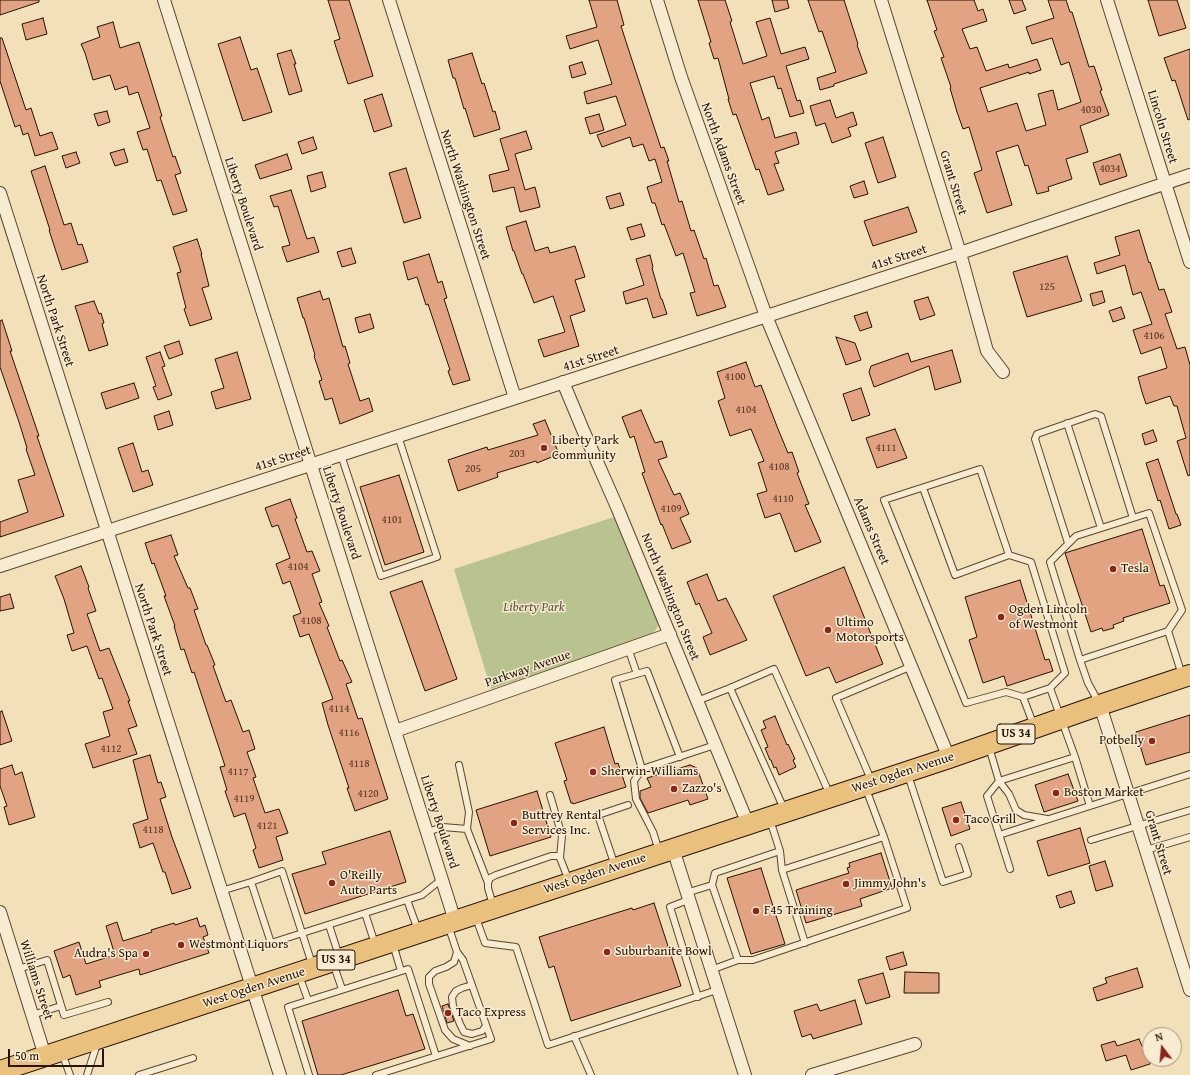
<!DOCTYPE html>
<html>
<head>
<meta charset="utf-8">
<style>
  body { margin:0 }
  #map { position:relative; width:1190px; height:1075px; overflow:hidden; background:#f2e0b8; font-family:"Gentium Book Plus",serif }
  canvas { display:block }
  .north { position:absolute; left:1142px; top:1027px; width:40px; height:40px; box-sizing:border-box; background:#f7ebd1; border:1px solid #a3947d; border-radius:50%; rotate:344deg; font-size:11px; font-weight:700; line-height:16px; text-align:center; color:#251200 }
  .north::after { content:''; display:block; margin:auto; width:14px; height:18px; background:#8f2418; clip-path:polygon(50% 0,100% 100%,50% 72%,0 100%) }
  .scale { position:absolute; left:8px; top:1049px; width:96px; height:18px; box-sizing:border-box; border:2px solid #251200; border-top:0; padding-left:5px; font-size:12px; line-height:14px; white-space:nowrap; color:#251200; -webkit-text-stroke:3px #f7ebd1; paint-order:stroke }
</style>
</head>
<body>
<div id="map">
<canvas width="1190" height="1075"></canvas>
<div class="north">N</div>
<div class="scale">50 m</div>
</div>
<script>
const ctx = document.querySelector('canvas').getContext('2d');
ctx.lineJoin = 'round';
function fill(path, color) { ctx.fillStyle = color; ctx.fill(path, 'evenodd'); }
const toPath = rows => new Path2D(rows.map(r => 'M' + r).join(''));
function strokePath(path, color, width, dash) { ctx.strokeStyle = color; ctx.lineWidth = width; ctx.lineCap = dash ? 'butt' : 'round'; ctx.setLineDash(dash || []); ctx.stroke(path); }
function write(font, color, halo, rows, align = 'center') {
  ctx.font = font + ' "Gentium Book Plus",serif'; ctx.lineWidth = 3; ctx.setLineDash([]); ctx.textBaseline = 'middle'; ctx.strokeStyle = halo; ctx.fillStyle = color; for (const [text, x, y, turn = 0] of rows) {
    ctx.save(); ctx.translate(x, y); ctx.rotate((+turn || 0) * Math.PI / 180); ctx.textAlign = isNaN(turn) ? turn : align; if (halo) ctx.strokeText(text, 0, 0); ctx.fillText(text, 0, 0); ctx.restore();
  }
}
const green = toPath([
  [614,517,657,620,658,626,655,631,649,636,491,689,454,569]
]);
const building = toPath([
  [0,0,39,0,39,2,0,15,0,0],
  [328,0,349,0,373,76,348,84,334,41,340,39,328,0],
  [589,0,617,0,624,25,621,26,630,54,661,148,664,147,669,161,667,161,679,202,682,201,691,231,694,230,704,259,706,258,714,286,718,285,726,307,697,316,690,293,695,292,683,253,676,256,664,224,662,225,655,203,652,203,647,187,662,182,655,159,649,161,643,144,633,147,630,137,602,147,597,135,626,125,616,96,587,104,584,92,612,84,598,40,570,49,566,36,597,27,589,0],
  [698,0,725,0,732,21,730,22,743,64,767,56,756,22,770,18,781,54,805,47,809,59,786,66,797,101,800,100,804,113,790,117,781,88,778,89,774,76,750,83,762,120,769,117,775,138,796,132,799,144,775,152,779,163,774,164,784,190,768,195,759,169,756,170,736,114,733,115,728,99,729,99,718,58,714,59,709,43,711,42,698,0],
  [772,0,787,0,789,8,775,12,772,0],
  [808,0,844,0,858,44,857,45,867,73,834,84,834,86,820,90,817,78,836,72,822,31,819,32,808,0],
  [927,0,974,0,978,11,983,9,987,21,962,29,970,49,977,47,986,71,1008,64,1009,68,1037,59,1041,70,1029,74,1029,72,980,88,988,112,1017,103,1026,131,1046,125,1038,94,1053,90,1058,110,1081,102,1069,62,1061,65,1052,38,1032,44,1026,27,1054,18,1048,0,1066,0,1070,12,1072,12,1089,67,1094,66,1102,90,1100,91,1109,115,1080,126,1088,152,1066,159,1072,179,1048,187,1049,191,1037,194,1028,165,1025,166,1018,145,996,152,1012,205,987,213,974,173,982,170,969,127,963,129,957,112,950,88,951,87,941,58,944,57,934,31,937,30,927,0],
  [1009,0,1022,0,1026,10,1014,14,1009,0],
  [1148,0,1177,0,1186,28,1159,36,1148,0],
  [43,18,47,34,26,40,22,24,43,18],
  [113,22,120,48,139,42,162,116,160,117,173,157,175,156,181,173,175,175,187,211,173,215,161,180,157,181,147,149,143,150,137,132,150,128,138,92,129,95,127,86,115,90,110,75,93,80,85,53,81,44,100,37,97,27,113,22],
  [240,37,251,70,257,68,272,112,243,121,218,44,240,37],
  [0,38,2,38,26,110,31,108,40,136,52,132,58,149,35,156,28,133,23,135,20,125,15,127,0,81,0,38],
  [1190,49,1190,119,1188,120,1175,80,1172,81,1164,58,1190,49],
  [291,50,296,64,294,64,302,91,289,95,277,54,291,50],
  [472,53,482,84,484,83,493,112,495,111,500,129,474,137,465,108,464,109,455,78,453,78,448,60,472,53],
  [582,62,586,74,572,78,569,66,582,62],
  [382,94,392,126,374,132,364,100,382,94],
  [830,100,836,118,853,112,857,125,848,128,851,136,832,143,825,123,816,126,810,106,830,100],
  [107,111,110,122,98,126,94,114,107,111],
  [599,114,604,130,590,134,585,118,599,114],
  [526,131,532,149,515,154,525,190,535,187,540,207,520,212,514,187,493,192,489,175,509,170,500,139,526,131],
  [313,137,317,149,302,154,298,142,313,137],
  [883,137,896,177,878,183,865,143,883,137],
  [124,149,128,162,115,166,110,153,124,149],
  [76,152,80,163,66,168,62,156,76,152],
  [287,154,292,169,260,179,255,165,287,154],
  [1120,154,1127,176,1100,185,1093,163,1120,154],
  [45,166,64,225,71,223,78,245,82,244,88,262,62,270,49,230,50,230,31,171,45,166],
  [406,168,421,218,404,223,389,173,406,168],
  [322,172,326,187,311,192,307,176,322,172],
  [864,181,868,194,854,198,850,186,864,181],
  [291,190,307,239,314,237,319,252,287,262,282,247,290,245,278,206,274,207,270,196,291,190],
  [620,193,624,205,610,209,606,197,620,193],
  [908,207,917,232,873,246,864,221,908,207],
  [526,221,535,251,548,247,550,253,575,246,585,277,575,280,585,311,570,316,579,346,544,357,538,340,565,332,553,296,534,303,523,274,522,274,514,251,513,251,506,227,526,221],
  [641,224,645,236,631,240,627,228,641,224],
  [1139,230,1149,263,1150,262,1159,290,1164,289,1172,312,1165,314,1177,349,1185,347,1190,365,1190,475,1188,476,1177,441,1186,438,1177,406,1174,406,1170,396,1146,404,1142,392,1138,377,1167,368,1161,347,1141,354,1133,330,1152,324,1141,292,1133,295,1125,265,1097,274,1094,263,1120,255,1115,237,1139,230],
  [197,239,202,254,201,254,209,286,202,288,212,319,190,326,184,309,186,308,177,273,181,272,173,247,197,239],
  [351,248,356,263,342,267,337,252,351,248],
  [429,254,438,283,442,281,447,298,444,299,470,380,453,385,448,371,450,370,428,304,426,305,417,277,408,280,403,262,429,254],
  [650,255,653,267,652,268,661,299,662,299,667,314,653,318,647,298,626,304,623,292,644,285,636,259,650,255],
  [1067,256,1082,301,1027,317,1013,272,1067,256],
  [320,291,323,300,329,298,343,347,345,346,350,363,348,364,360,401,369,398,373,411,340,424,332,398,325,400,319,381,322,380,314,356,315,355,304,318,303,318,297,298,320,291],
  [1102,291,1105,302,1093,306,1090,294,1102,291],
  [928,297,935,315,920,320,914,301,928,297],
  [94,301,99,314,101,313,104,323,102,324,108,345,89,351,75,306,94,301],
  [1121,307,1125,318,1113,322,1109,311,1121,307],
  [867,312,872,327,860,331,854,316,867,312],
  [370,314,374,328,359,333,355,318,370,314],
  [2,320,12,351,10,351,39,436,37,436,64,516,0,537,0,522,28,512,18,480,35,475,26,449,27,448,19,422,0,367,0,321,2,320],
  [836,337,855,343,861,360,846,365,836,337],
  [179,341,183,354,169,359,164,346,179,341],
  [952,350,961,382,935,390,929,366,874,387,869,372,871,366,908,353,911,362,952,350],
  [160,352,165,366,162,367,172,395,158,400,153,387,156,386,146,357,160,352],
  [237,352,251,399,216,409,211,392,224,388,215,359,237,352],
  [746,362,755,387,761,385,778,429,788,453,792,452,799,472,797,473,809,504,805,505,821,542,795,552,780,513,765,518,757,494,767,491,758,463,764,461,751,429,730,436,718,401,725,398,717,372,746,362],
  [134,383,139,398,106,409,101,393,134,383],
  [861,388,870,415,852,421,843,394,861,388],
  [641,410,655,443,662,441,667,457,658,460,674,495,680,493,689,514,680,518,691,542,672,549,662,524,661,525,642,473,645,472,634,436,630,438,622,417,641,410],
  [169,411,173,425,158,430,154,416,169,411],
  [545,420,559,454,537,463,536,461,497,473,498,477,458,491,448,460,487,447,488,450,538,435,533,424,545,420],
  [895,429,907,458,877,468,866,438,895,429],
  [1153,430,1157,441,1145,445,1142,434,1153,430],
  [133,443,142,472,148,470,153,485,133,492,118,448,133,443],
  [1158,459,1176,514,1177,514,1181,525,1169,529,1160,500,1158,501,1146,463,1158,459],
  [399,475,424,552,385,565,360,487,399,475],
  [290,499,297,518,295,519,307,552,312,551,320,571,312,574,322,602,319,603,329,626,327,627,340,661,342,660,352,682,346,684,358,719,362,718,388,799,355,811,347,788,349,788,328,725,322,703,333,699,309,634,300,637,293,616,301,613,290,581,283,584,276,564,290,558,278,525,272,527,265,508,290,499],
  [1142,529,1160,586,1164,585,1170,603,1123,618,1124,621,1113,625,1114,628,1103,631,1102,628,1091,632,1065,553,1142,529],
  [171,535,178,555,174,556,188,588,190,588,198,609,194,610,206,645,207,645,215,665,213,666,226,702,231,700,243,732,249,730,255,749,247,752,256,777,253,778,265,813,279,809,288,833,276,837,283,860,259,868,253,850,256,848,245,813,234,817,225,791,227,790,220,767,225,766,194,672,192,673,184,649,181,650,174,626,175,626,164,596,166,596,154,563,152,564,145,543,171,535],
  [81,566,89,587,88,588,96,611,87,614,100,651,109,648,130,701,128,701,137,726,128,729,137,754,93,768,85,744,110,736,103,712,113,709,102,678,99,679,87,646,72,651,67,635,74,633,64,599,55,576,81,566],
  [844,567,883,664,836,683,829,667,806,676,773,596,844,567],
  [707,574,718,601,726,598,747,640,710,655,703,637,712,633,699,603,696,605,687,582,707,574],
  [1020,580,1045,660,1049,659,1053,671,1007,686,1004,676,983,683,969,640,977,637,965,597,1020,580],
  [422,581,457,679,425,691,390,592,422,581],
  [10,594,14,608,0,611,0,597,10,594],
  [2,711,12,741,0,745,0,712,2,711],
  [1190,715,1190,752,1146,765,1136,732,1190,715],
  [775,716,787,745,788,744,795,759,793,760,796,767,779,775,776,767,774,768,771,760,770,760,765,748,768,747,761,730,766,728,763,721,775,716],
  [604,727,615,764,618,763,626,787,573,804,573,803,571,803,564,781,567,780,555,743,604,727],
  [150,755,158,783,161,782,166,797,160,799,172,837,191,888,172,894,165,872,163,872,153,843,140,848,133,824,148,819,133,760,150,755],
  [12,765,15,775,22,772,35,817,9,825,4,807,7,806,0,786,0,769,12,765],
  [690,765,697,768,708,799,690,805,688,800,648,813,640,798,640,791,651,787,647,778,690,765],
  [1068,774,1078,801,1044,812,1035,785,1068,774],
  [537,791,551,837,490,856,476,810,537,791],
  [961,802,970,829,951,836,942,808,961,802],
  [1080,828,1090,863,1048,876,1037,841,1080,828],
  [390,831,406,882,305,914,292,874,326,864,322,852,390,831],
  [881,853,892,888,860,899,862,906,806,923,796,890,849,873,847,868,850,867,849,863,881,853],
  [1105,861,1113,886,1096,891,1089,866,1105,861],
  [761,868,785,944,751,954,727,878,761,868],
  [1071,891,1075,903,1060,908,1056,896,1071,891],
  [654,903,681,986,571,1021,554,966,549,968,539,937,632,908,633,910,654,903],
  [197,918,200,927,205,925,208,935,203,937,209,953,140,975,139,969,99,981,101,987,76,995,70,975,63,978,54,951,79,942,86,964,115,955,106,926,117,922,123,941,152,932,151,930,174,923,175,925,197,918],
  [903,952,907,965,890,970,886,957,903,952],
  [1137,968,1143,987,1097,1001,1093,988,1107,983,1105,978,1137,968],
  [905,972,939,973,939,993,904,993,905,972],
  [883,973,890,997,866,1004,858,980,883,973],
  [398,990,406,1016,413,1014,425,1049,341,1075,318,1075,302,1021,398,990],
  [855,1000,862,1024,813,1039,811,1034,802,1037,794,1011,817,1004,820,1011,855,1000],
  [448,1004,454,1021,447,1023,442,1006,448,1004],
  [1139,1039,1142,1046,1148,1044,1150,1049,1150,1064,1131,1070,1126,1055,1106,1061,1101,1045,1115,1041,1117,1046,1139,1039]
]);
const service = toPath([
  [1067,423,1101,528],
  [341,455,381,576,437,557,398,436],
  [923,488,955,575,1009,555],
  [1068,543,1035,439,1037,434,1095,414,1101,416,1133,518],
  [1168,631,1182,675],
  [628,648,637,674],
  [1080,660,1168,631,1182,610,1149,513,1076,536,1050,562,1080,660,1088,683,1099,703],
  [1023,697,1006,692,966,703,884,500,980,469,1009,555,1031,562,1065,673,1050,688],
  [697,701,730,688],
  [1034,726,1023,697,1050,688,1075,757,1090,806],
  [989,747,999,781,987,796,1010,869],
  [459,765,469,812,467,829,488,883],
  [642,769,615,680,647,671,680,757],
  [908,775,943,882,968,874,959,847],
  [872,782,836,698,912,666],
  [550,795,562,836,560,858],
  [784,809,730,688,774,669,830,795],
  [1047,819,1024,815,1016,810,1009,794,999,781,1075,757],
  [427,832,443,827,467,829],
  [999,835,1190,774],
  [1091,840,1190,810],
  [1146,850,1190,837],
  [659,851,653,832,636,799,634,781,642,769,715,745],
  [780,851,782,870,805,943],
  [615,866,598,815,628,805],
  [782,870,884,837],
  [251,882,282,871,312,964],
  [712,885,738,960],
  [221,891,251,882,271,943,422,895,442,879],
  [686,893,712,885,715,873,780,851,770,820],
  [407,900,418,930],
  [688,900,670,907,698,997],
  [493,905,488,888,488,883,490,878,496,875,551,856,558,856,560,858,569,881],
  [365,913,375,944],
  [476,918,485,943,516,947,548,1045,717,990],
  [329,925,339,956],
  [393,944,401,971],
  [457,952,454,962,446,967,435,971,429,977,429,984,445,1030,453,1039,470,1046],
  [333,963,342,989],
  [18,969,47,960,64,1015,108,1002],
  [711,970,738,960,753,960,907,908,884,837,866,789],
  [299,975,308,1000],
  [472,985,462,988,456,991,452,997,453,1006,460,1024,464,1032,472,1034,482,1031,486,1026],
  [32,1015,61,1006],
  [574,1036,591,1075],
  [62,1053,70,1075],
  [87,1075,97,1044],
  [139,1075,193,1058],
  [309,1075,288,1007,408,969,436,1056],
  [376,1075,491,1039,463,960,457,952,448,925]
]);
const minor = toPath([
  [164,0,455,921],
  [389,0,515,398],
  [657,0,681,77,766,316,949,758],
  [881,0,960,253,987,351,1003,372],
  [1107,0,1190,262],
  [0,193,280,1075],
  [563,382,583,430,617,507,748,824],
  [0,566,960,253,1190,175],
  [1100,705,1190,990],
  [395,731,670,634],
  [673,849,745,1075],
  [0,912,45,1056],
  [812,1075,915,1044]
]);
const primary = toPath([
  [0,1071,949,758,1100,705,1190,675]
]);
const markers = [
  [544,448,4,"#8f2418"],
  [1113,569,4,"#8f2418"],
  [1001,617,4,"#8f2418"],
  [828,630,4,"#8f2418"],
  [1152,741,4,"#8f2418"],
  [593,772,4,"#8f2418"],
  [674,789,4,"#8f2418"],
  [1056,793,4,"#8f2418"],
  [956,820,4,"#8f2418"],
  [514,823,4,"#8f2418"],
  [332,883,4,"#8f2418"],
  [846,884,4,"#8f2418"],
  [756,911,4,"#8f2418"],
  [181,945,4,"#8f2418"],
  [607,952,4,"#8f2418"],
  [146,954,4,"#8f2418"],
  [448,1013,4,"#8f2418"]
];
const numberNames = [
  ["4030",1091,110],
  ["4034",1110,169],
  ["125",1047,287],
  ["4106",1154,336],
  ["4100",735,377],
  ["4104",746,410],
  ["4111",886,448],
  ["203",517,454],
  ["4108",779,467],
  ["205",473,469],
  ["4110",783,499],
  ["4109",671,509],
  ["4101",392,520],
  ["4104",298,567],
  ["4108",311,621],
  ["4114",339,709],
  ["4116",349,733],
  ["4112",111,749],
  ["4118",359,764],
  ["4117",238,772],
  ["4120",368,794],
  ["4119",244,799],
  ["4121",267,826],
  ["4118",153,830]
];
const shields = [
  [1016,734,38],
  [336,960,38]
];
const shieldNames = [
  ["US 34",1016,734],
  ["US 34",336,960]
];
const streetNames = [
  ["Lincoln Street",1162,127,73],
  ["North Adams Street",723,154,70],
  ["Grant Street",953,183,73],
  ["North Washington Street",465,195,72],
  ["Liberty Boulevard",243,204,72],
  ["41st Street",899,258,-18],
  ["North Park Street",55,321,72],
  ["41st Street",591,359,-18],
  ["41st Street",283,459,-18],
  ["Liberty Boulevard",341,513,72],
  ["Adams Street",871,531,67],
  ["North Washington Street",670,597,68],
  ["North Park Street",153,630,72],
  ["Parkway Avenue",528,669,-19],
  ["West Ogden Avenue",903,773,-18],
  ["Liberty Boulevard",439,822,72],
  ["Grant Street",1158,843,73],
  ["West Ogden Avenue",595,874,-18],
  ["Williams Street",36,980,72],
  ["West Ogden Avenue",254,988,-18]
];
const poiNames = [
  ["Liberty Park",552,441],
  ["Community",552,456],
  ["Tesla",1121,569],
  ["Ogden Lincoln",1009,610],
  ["of Westmont",1009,625],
  ["Ultimo",836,623],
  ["Motorsports",836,638],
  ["Potbelly",1144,741,"right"],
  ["Sherwin-Williams",601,772],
  ["Zazzo's",682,789],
  ["Boston Market",1064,793],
  ["Buttrey Rental",522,816],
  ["Services Inc.",522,831],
  ["Taco Grill",964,820],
  ["O'Reilly",340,876],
  ["Auto Parts",340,891],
  ["Jimmy John's",854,884],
  ["F45 Training",764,911],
  ["Westmont Liquors",189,945],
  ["Suburbanite Bowl",615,952],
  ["Audra's Spa",138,954,"right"],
  ["Taco Express",456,1013]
];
const parkNames = [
  ["Liberty Park",534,608]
];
fill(green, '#b8c390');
fill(building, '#e2a382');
strokePath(building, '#251200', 1);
strokePath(service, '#58462e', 8);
strokePath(minor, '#58462e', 14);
strokePath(primary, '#251200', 22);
strokePath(service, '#f7ebd1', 6);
strokePath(minor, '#f7ebd1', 12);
strokePath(primary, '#e9c07c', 20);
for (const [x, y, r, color] of markers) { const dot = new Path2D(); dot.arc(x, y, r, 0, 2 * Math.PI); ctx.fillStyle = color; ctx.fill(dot); strokePath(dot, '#f7ebd1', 1.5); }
write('11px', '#543620', null, numberNames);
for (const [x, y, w] of shields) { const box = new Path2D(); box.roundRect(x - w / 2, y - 10, w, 20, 3); ctx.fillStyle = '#f7ebd1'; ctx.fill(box); strokePath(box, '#251200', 1); }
write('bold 12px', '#251200', null, shieldNames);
write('13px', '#251200', '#f7ebd1', streetNames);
write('13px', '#251200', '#f7ebd1', poiNames, 'left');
write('italic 13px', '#585032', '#f7ebd1', parkNames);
</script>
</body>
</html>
